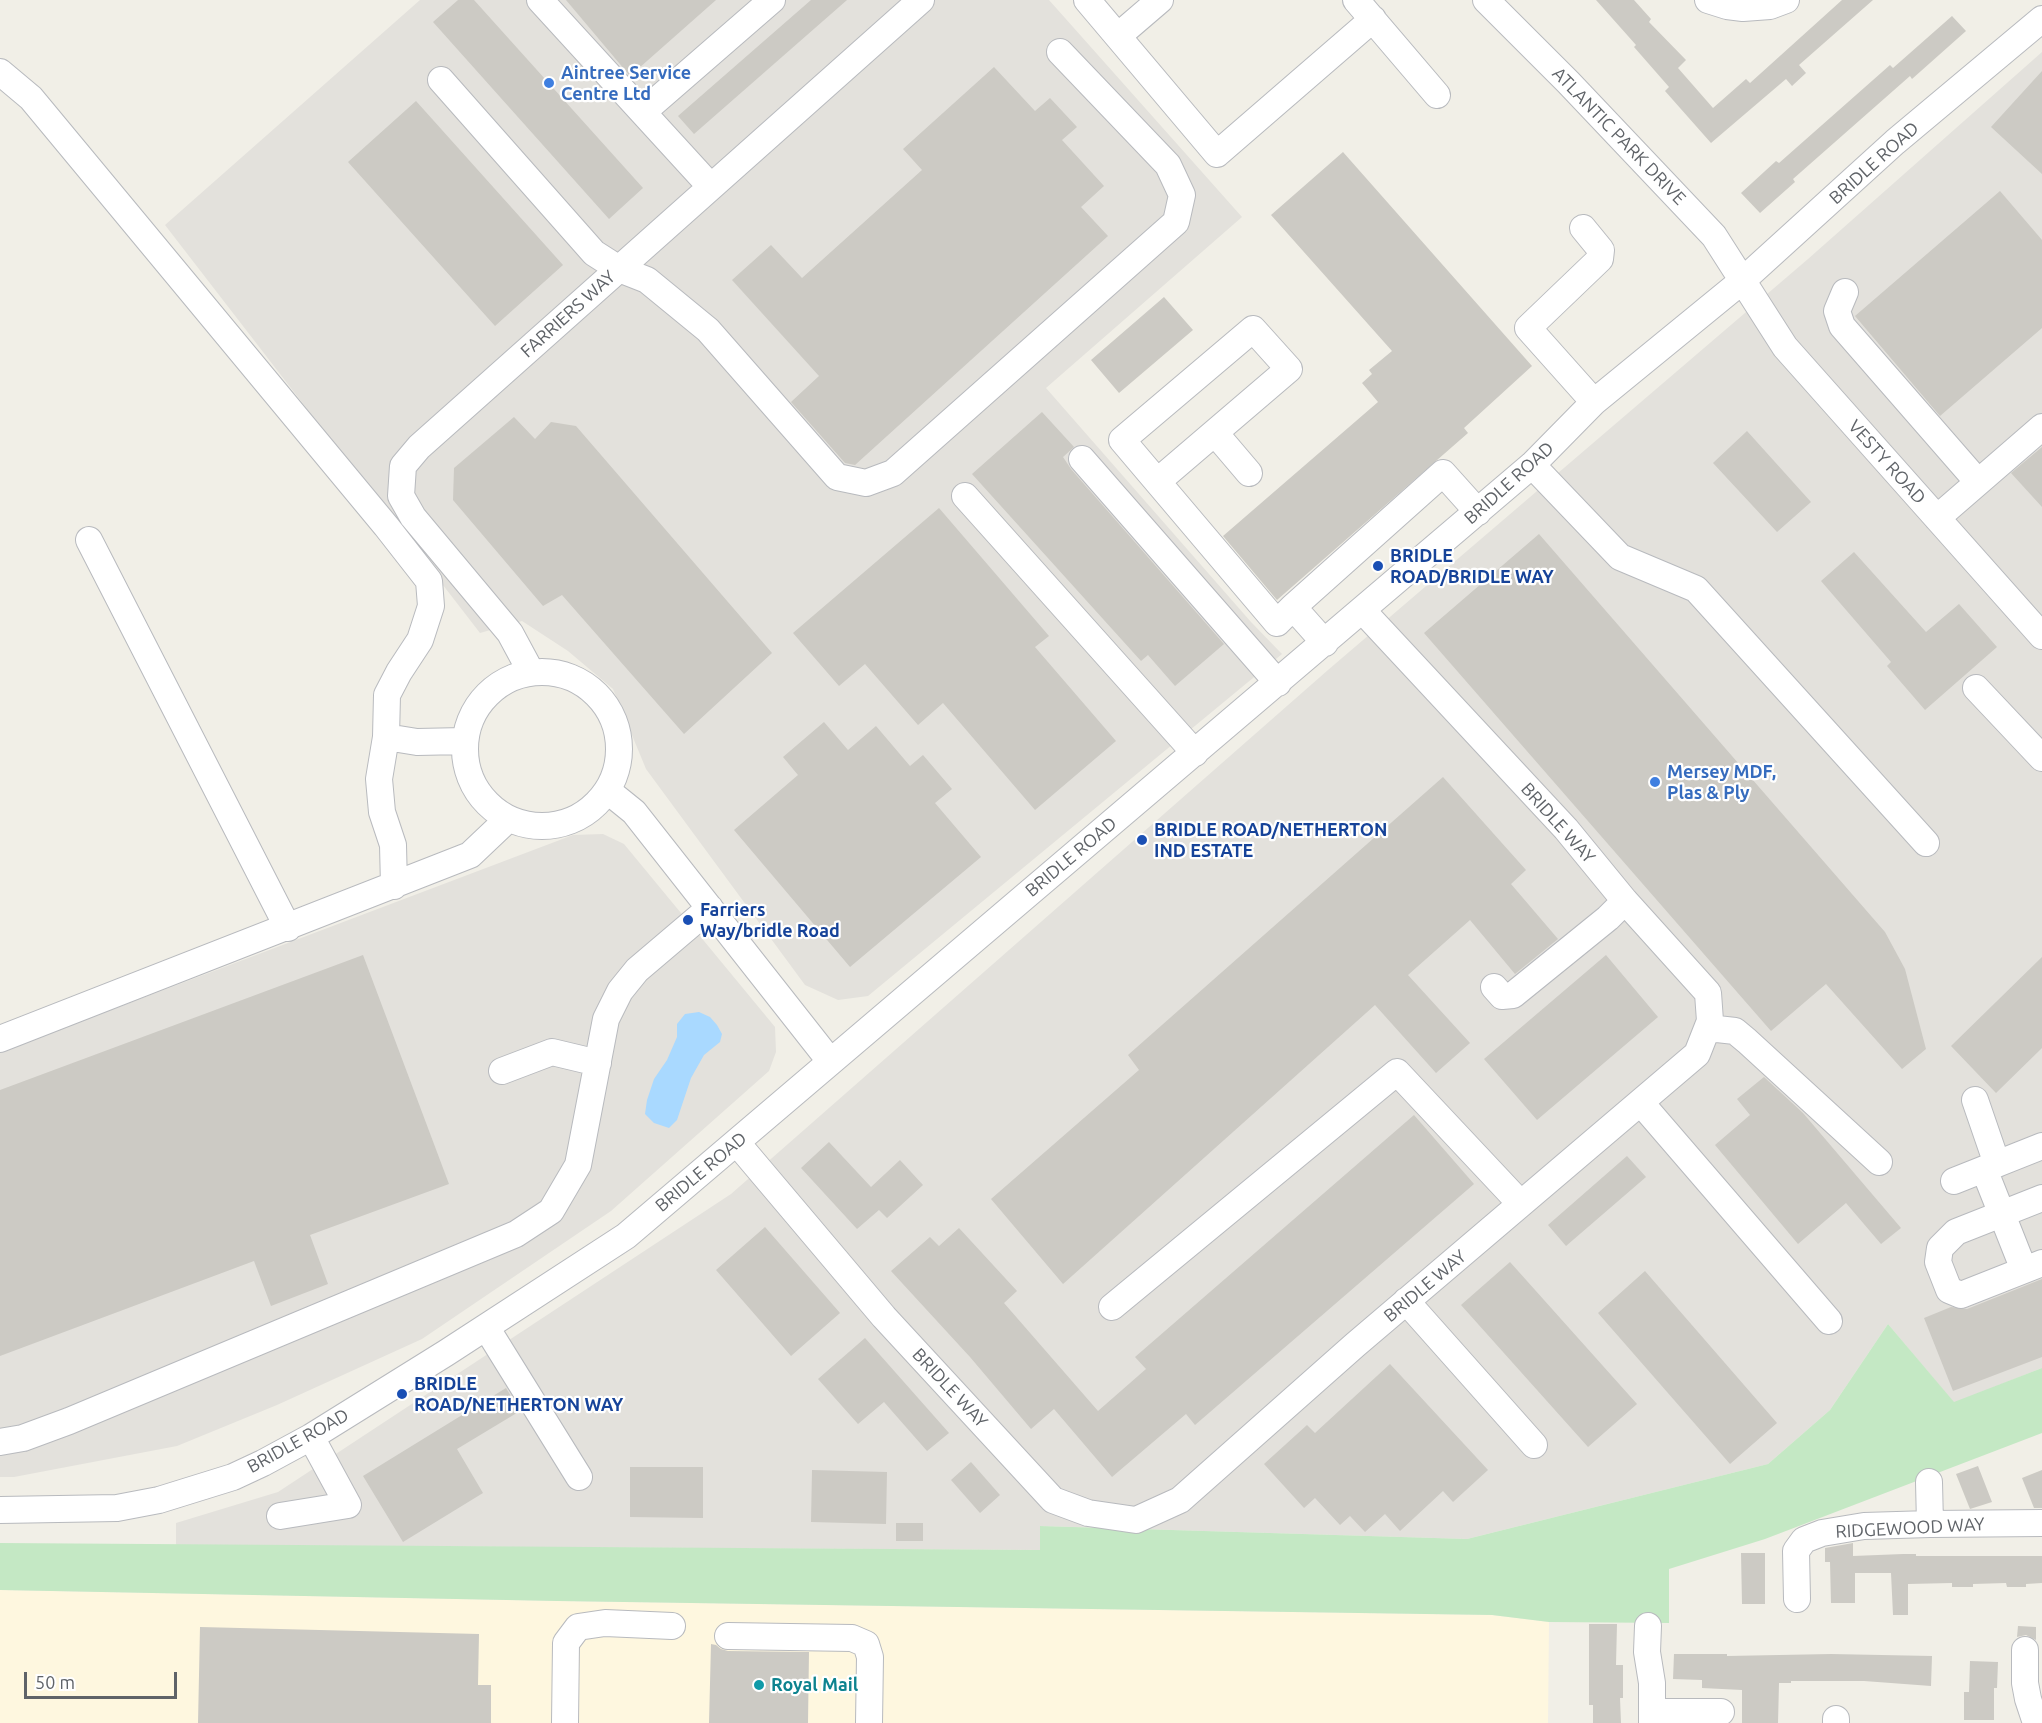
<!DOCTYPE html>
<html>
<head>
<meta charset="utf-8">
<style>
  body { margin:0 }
  #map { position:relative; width:2042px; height:1723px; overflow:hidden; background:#f1efe7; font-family:Ubuntu,sans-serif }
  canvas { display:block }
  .scale { position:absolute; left:24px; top:1672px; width:153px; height:27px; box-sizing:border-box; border:3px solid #5f6368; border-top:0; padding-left:8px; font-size:18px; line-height:21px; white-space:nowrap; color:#5f6368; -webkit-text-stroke:4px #fff; paint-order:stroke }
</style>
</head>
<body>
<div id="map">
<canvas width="2042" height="1723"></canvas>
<div class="scale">50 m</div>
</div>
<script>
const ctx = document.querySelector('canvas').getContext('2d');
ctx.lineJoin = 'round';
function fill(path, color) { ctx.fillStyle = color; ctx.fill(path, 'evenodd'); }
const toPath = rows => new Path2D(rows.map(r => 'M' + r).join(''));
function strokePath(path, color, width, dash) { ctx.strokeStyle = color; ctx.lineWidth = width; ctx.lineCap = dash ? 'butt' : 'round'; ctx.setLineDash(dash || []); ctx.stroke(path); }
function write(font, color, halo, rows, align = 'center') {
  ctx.font = font + ' Ubuntu,sans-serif'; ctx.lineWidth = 4.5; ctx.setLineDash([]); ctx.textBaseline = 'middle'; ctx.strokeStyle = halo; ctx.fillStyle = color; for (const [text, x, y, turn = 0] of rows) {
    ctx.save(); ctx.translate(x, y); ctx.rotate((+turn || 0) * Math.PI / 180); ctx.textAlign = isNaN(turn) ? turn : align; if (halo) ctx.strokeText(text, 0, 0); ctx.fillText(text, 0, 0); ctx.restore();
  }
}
const commercial = toPath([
  [0,1590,557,1601,1492,1615,1549,1622,1548,1723,0,1723]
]);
const industrial = toPath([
  [420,0,1049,0,1242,217,1046,388,1251,622,1282,654,868,996,838,1000,805,985,646,769,613,689,568,651,522,621,480,633,165,225],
  [2042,52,2042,1368,1954,1403,1888,1324,1830,1410,1768,1464,1467,1539,1040,1526,1041,1550,176,1545,176,1523,278,1492,731,1194,1328,670,1808,259],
  [603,834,624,844,775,1027,776,1052,769,1071,611,1211,422,1339,277,1405,177,1446,14,1477,0,1477,0,1052,573,835]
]);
const green = toPath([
  [1888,1324,1954,1402,2042,1368,2042,1433,1765,1539,1669,1569,1669,1623,1549,1622,1492,1615,557,1601,0,1590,0,1543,1040,1550,1040,1526,1467,1539,1768,1464,1830,1410]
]);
const water = toPath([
  [699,1012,710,1017,717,1025,722,1034,720,1042,704,1055,691,1078,677,1120,669,1128,654,1123,645,1114,647,1100,654,1079,667,1060,677,1037,677,1024,685,1014]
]);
const building = toPath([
  [458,0,474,0,643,188,609,219,433,22],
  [566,0,716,0,630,76],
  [811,0,847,0,694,134,678,116],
  [1596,0,1634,0,1651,19,1649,22,1686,60,1678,68,1713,108,1746,79,1750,83,1842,0,1873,0,1799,65,1806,73,1792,86,1786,79,1711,143,1665,91,1669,87,1634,47,1636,45],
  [1952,16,1966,31,1912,79,1910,76,1793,179,1795,182,1760,213,1741,193,1776,161,1779,163,1890,65,1893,68],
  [994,67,1035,111,1050,98,1077,127,1062,140,1104,186,1081,207,1108,236,855,465,845,463,791,402,819,376,732,280,771,245,802,278,922,170,903,149],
  [2042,71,2042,174,1991,127],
  [416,101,563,265,495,326,348,162],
  [1343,152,1532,366,1464,428,1468,433,1277,600,1223,536,1378,402,1362,383,1372,374,1369,370,1392,351,1271,215],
  [2000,191,2042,240,2042,328,1940,416,1855,316],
  [1164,297,1193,330,1119,393,1091,360],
  [1042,412,1074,447,1063,457,1071,469,1224,644,1175,686,1148,655,1141,661,972,474],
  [514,417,535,439,551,422,576,426,772,653,684,734,562,595,543,606,453,500,454,468],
  [1747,431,1811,502,1777,532,1713,463],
  [2042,447,2042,507,2011,473],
  [939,508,1049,636,1035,647,1116,741,1035,810,943,703,918,725,865,664,839,686,793,633],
  [1539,534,1885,932,1905,969,1926,1049,1902,1069,1826,984,1771,1031,1424,633],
  [1854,552,1926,632,1959,604,1997,647,1925,710,1887,666,1891,662,1821,581],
  [824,722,848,750,876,726,910,766,923,755,952,789,935,803,981,857,850,967,734,830,798,775,783,757],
  [1443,777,1526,870,1511,884,1558,939,1515,974,1470,920,1408,975,1470,1043,1436,1073,1375,1005,1063,1284,991,1199,1139,1070,1128,1055],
  [363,955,449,1184,310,1235,328,1284,271,1306,254,1261,0,1356,0,1090],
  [1606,955,1658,1017,1537,1120,1484,1059],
  [2042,957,2042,1048,1996,1093,1951,1046],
  [1764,1077,1803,1113,1901,1228,1881,1244,1846,1203,1798,1244,1715,1145,1750,1115,1737,1099],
  [1414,1115,1474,1184,1195,1425,1186,1414,1112,1477,1054,1409,1031,1429,970,1357,891,1271,930,1237,939,1246,959,1228,1017,1291,1004,1303,1098,1411,1146,1369,1135,1357],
  [829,1142,871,1187,900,1160,923,1185,887,1218,879,1210,857,1229,801,1168],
  [1627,1156,1646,1177,1566,1246,1548,1225],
  [765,1227,840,1313,791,1356,716,1270],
  [1510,1262,1637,1404,1588,1447,1461,1305],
  [1645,1271,1777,1423,1730,1464,1598,1313],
  [2042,1279,2042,1357,1953,1391,1924,1318,1951,1307,1967,1309],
  [865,1338,949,1433,927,1451,884,1402,858,1424,818,1379],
  [1390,1364,1488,1470,1453,1502,1443,1491,1400,1531,1385,1514,1365,1532,1350,1516,1340,1525,1315,1498,1304,1508,1264,1464,1307,1425,1315,1433],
  [506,1388,520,1411,457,1449,483,1493,403,1542,363,1476],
  [971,1462,1000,1495,980,1513,951,1480],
  [1978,1466,1992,1502,1970,1509,1956,1474],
  [630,1467,703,1467,703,1518,630,1517],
  [812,1470,887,1472,886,1524,811,1522],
  [2042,1470,2042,1508,2034,1508,2022,1478],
  [896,1523,923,1523,923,1541,896,1541],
  [1853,1543,1853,1556,1903,1554,1916,1554,1916,1556,2042,1556,2042,1583,2026,1584,2026,1587,2007,1587,2006,1583,1973,1584,1973,1587,1952,1587,1952,1583,1908,1584,1908,1615,1893,1615,1891,1573,1855,1573,1855,1603,1831,1603,1830,1562,1825,1562,1825,1548],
  [1741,1553,1765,1553,1765,1604,1742,1604],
  [1589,1624,1617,1624,1616,1665,1623,1665,1623,1698,1620,1698,1621,1723,1593,1723,1593,1705,1589,1705],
  [2018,1626,2036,1627,2036,1640,2026,1635,2017,1637],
  [200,1627,479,1634,478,1685,491,1685,491,1723,198,1723],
  [711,1644,716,1645,721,1649,728,1651,809,1652,808,1723,709,1723],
  [1674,1654,1727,1654,1727,1656,1831,1654,1932,1656,1931,1686,1864,1681,1791,1681,1791,1683,1779,1683,1778,1723,1742,1723,1742,1690,1702,1688,1702,1680,1673,1679],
  [1970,1661,1998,1662,1997,1688,1994,1688,1994,1720,1964,1720,1964,1692,1969,1692]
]);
const minor = toPath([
  [540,0,711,187],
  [1087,0,1217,154,1373,19],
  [1356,0,1437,95],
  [1486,0,1568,82,1714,236,1785,347,2042,636],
  [1708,0,1727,6,1743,8,1770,6,1786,0],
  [1118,36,1160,0],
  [0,72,31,98,386,526,429,581,431,606,420,640,399,672,387,695,386,737,379,779,382,812,393,845,394,886],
  [441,80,594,253,619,269,647,280,708,330,837,477,866,483,893,473,1176,222,1182,195,1168,165,1060,52],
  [643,112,772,0],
  [1583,228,1601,250,1600,259,1528,328,1594,402],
  [1845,292,1837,311,1842,326,1978,482],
  [1215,433,1249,473],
  [1082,459,1278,683],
  [1532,465,1620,557,1696,589,1926,843],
  [1158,481,1289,369,1253,329,1122,440,1277,623,1293,607],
  [965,496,1195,753],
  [1937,518,2042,427],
  [89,540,288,928],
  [1325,643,1293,607,1443,473,1478,512],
  '465 749a77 77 0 1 1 154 0a77 77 0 1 1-154 0Z',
  [531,672,510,633,413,517,401,496,403,466,419,447,921,0],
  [1976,688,2042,758],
  [386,737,417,742,464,741],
  [608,791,634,812,830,1061],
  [1494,987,1502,996,1513,995,1608,918,1625,901],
  [1708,1028,1735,1031,1747,1041,1879,1162],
  [0,1039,470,855,508,819],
  [502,1071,552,1052,598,1063],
  [1975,1100,1997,1164],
  [1641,1103,1829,1321],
  [737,1143,884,1317,1053,1500,1088,1513,1136,1520,1180,1500,1355,1345,1697,1054,1710,1021,1708,993,1625,901,1566,829,1363,611],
  [1984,1169,2024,1270],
  [1954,1181,2042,1146],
  [2042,1198,1956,1232,1940,1248,1938,1262,1949,1290,1961,1295,2042,1263],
  [1406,1301,1534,1445],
  [1112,1307,1397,1072,1520,1203],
  [486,1327,579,1477],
  [0,1442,23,1438,69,1421,516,1234,551,1211,578,1165,606,1019,620,991,637,970,710,908],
  [1929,1482,1930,1524],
  [0,1510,117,1508,159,1500,233,1477,263,1463,311,1437,446,1353,626,1236,1532,465,1594,402,1742,281,1895,142,2042,19],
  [280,1516,348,1505,311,1437],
  [1797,1599,1796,1551,1804,1540,1822,1533,1864,1526,1930,1524,2042,1523],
  [1648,1626,1647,1652,1652,1683,1652,1723],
  [728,1636,852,1638,866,1644,870,1657,869,1723],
  [2025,1650,2025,1683,2028,1699,2036,1723],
  [1652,1712,1721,1712],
  [1836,1719,1836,1723],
  [565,1723,566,1643,578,1627,605,1623,672,1626]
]);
const markers = [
  [549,83,6,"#3f7fe0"],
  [1378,566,6,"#1a4fb4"],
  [1655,782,6,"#3f7fe0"],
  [1142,840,6,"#1a4fb4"],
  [688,920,6,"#1a4fb4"],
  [402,1394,6,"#1a4fb4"],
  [759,1685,6,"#0f9aa8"]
];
const shopNames = [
  ["Aintree Service",561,73],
  ["Centre Ltd",561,94],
  ["Mersey MDF,",1667,772],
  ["Plas & Ply",1667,793]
];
const streetNames = [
  ["ATLANTIC PARK DRIVE",1619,136,46],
  ["BRIDLE ROAD",1874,163,-42],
  ["FARRIERS WAY",568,314,-42],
  ["VESTY ROAD",1887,462,48],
  ["BRIDLE ROAD",1509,483,-42],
  ["BRIDLE WAY",1558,823,48],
  ["BRIDLE ROAD",1071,857,-40],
  ["BRIDLE ROAD",701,1172,-40],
  ["BRIDLE WAY",1425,1286,-40],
  ["BRIDLE WAY",950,1388,47],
  ["BRIDLE ROAD",298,1441,-29],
  ["RIDGEWOOD WAY",1910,1528,-3]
];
const transitNames = [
  ["BRIDLE",1390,556],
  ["ROAD/BRIDLE WAY",1390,577],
  ["BRIDLE ROAD/NETHERTON",1154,830],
  ["IND ESTATE",1154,851],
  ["Farriers",700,910],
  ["Way/bridle Road",700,931],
  ["BRIDLE",414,1384],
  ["ROAD/NETHERTON WAY",414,1405]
];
const cultureNames = [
  ["Royal Mail",771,1685]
];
fill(commercial, '#fef7df');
fill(industrial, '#e3e1dc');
fill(green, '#c4e8c4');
fill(water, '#a9d9ff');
fill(building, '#cccac4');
strokePath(minor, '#b8babe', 28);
strokePath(minor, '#fff', 26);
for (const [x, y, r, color] of markers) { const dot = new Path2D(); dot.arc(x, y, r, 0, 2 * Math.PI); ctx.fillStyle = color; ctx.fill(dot); strokePath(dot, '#fff', 2); }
write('bold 18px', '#366cbe', '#fff', shopNames, 'left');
write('18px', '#5f6368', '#fff', streetNames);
write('bold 18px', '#164399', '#fff', transitNames, 'left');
write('bold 18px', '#0d838f', '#fff', cultureNames, 'left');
</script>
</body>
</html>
